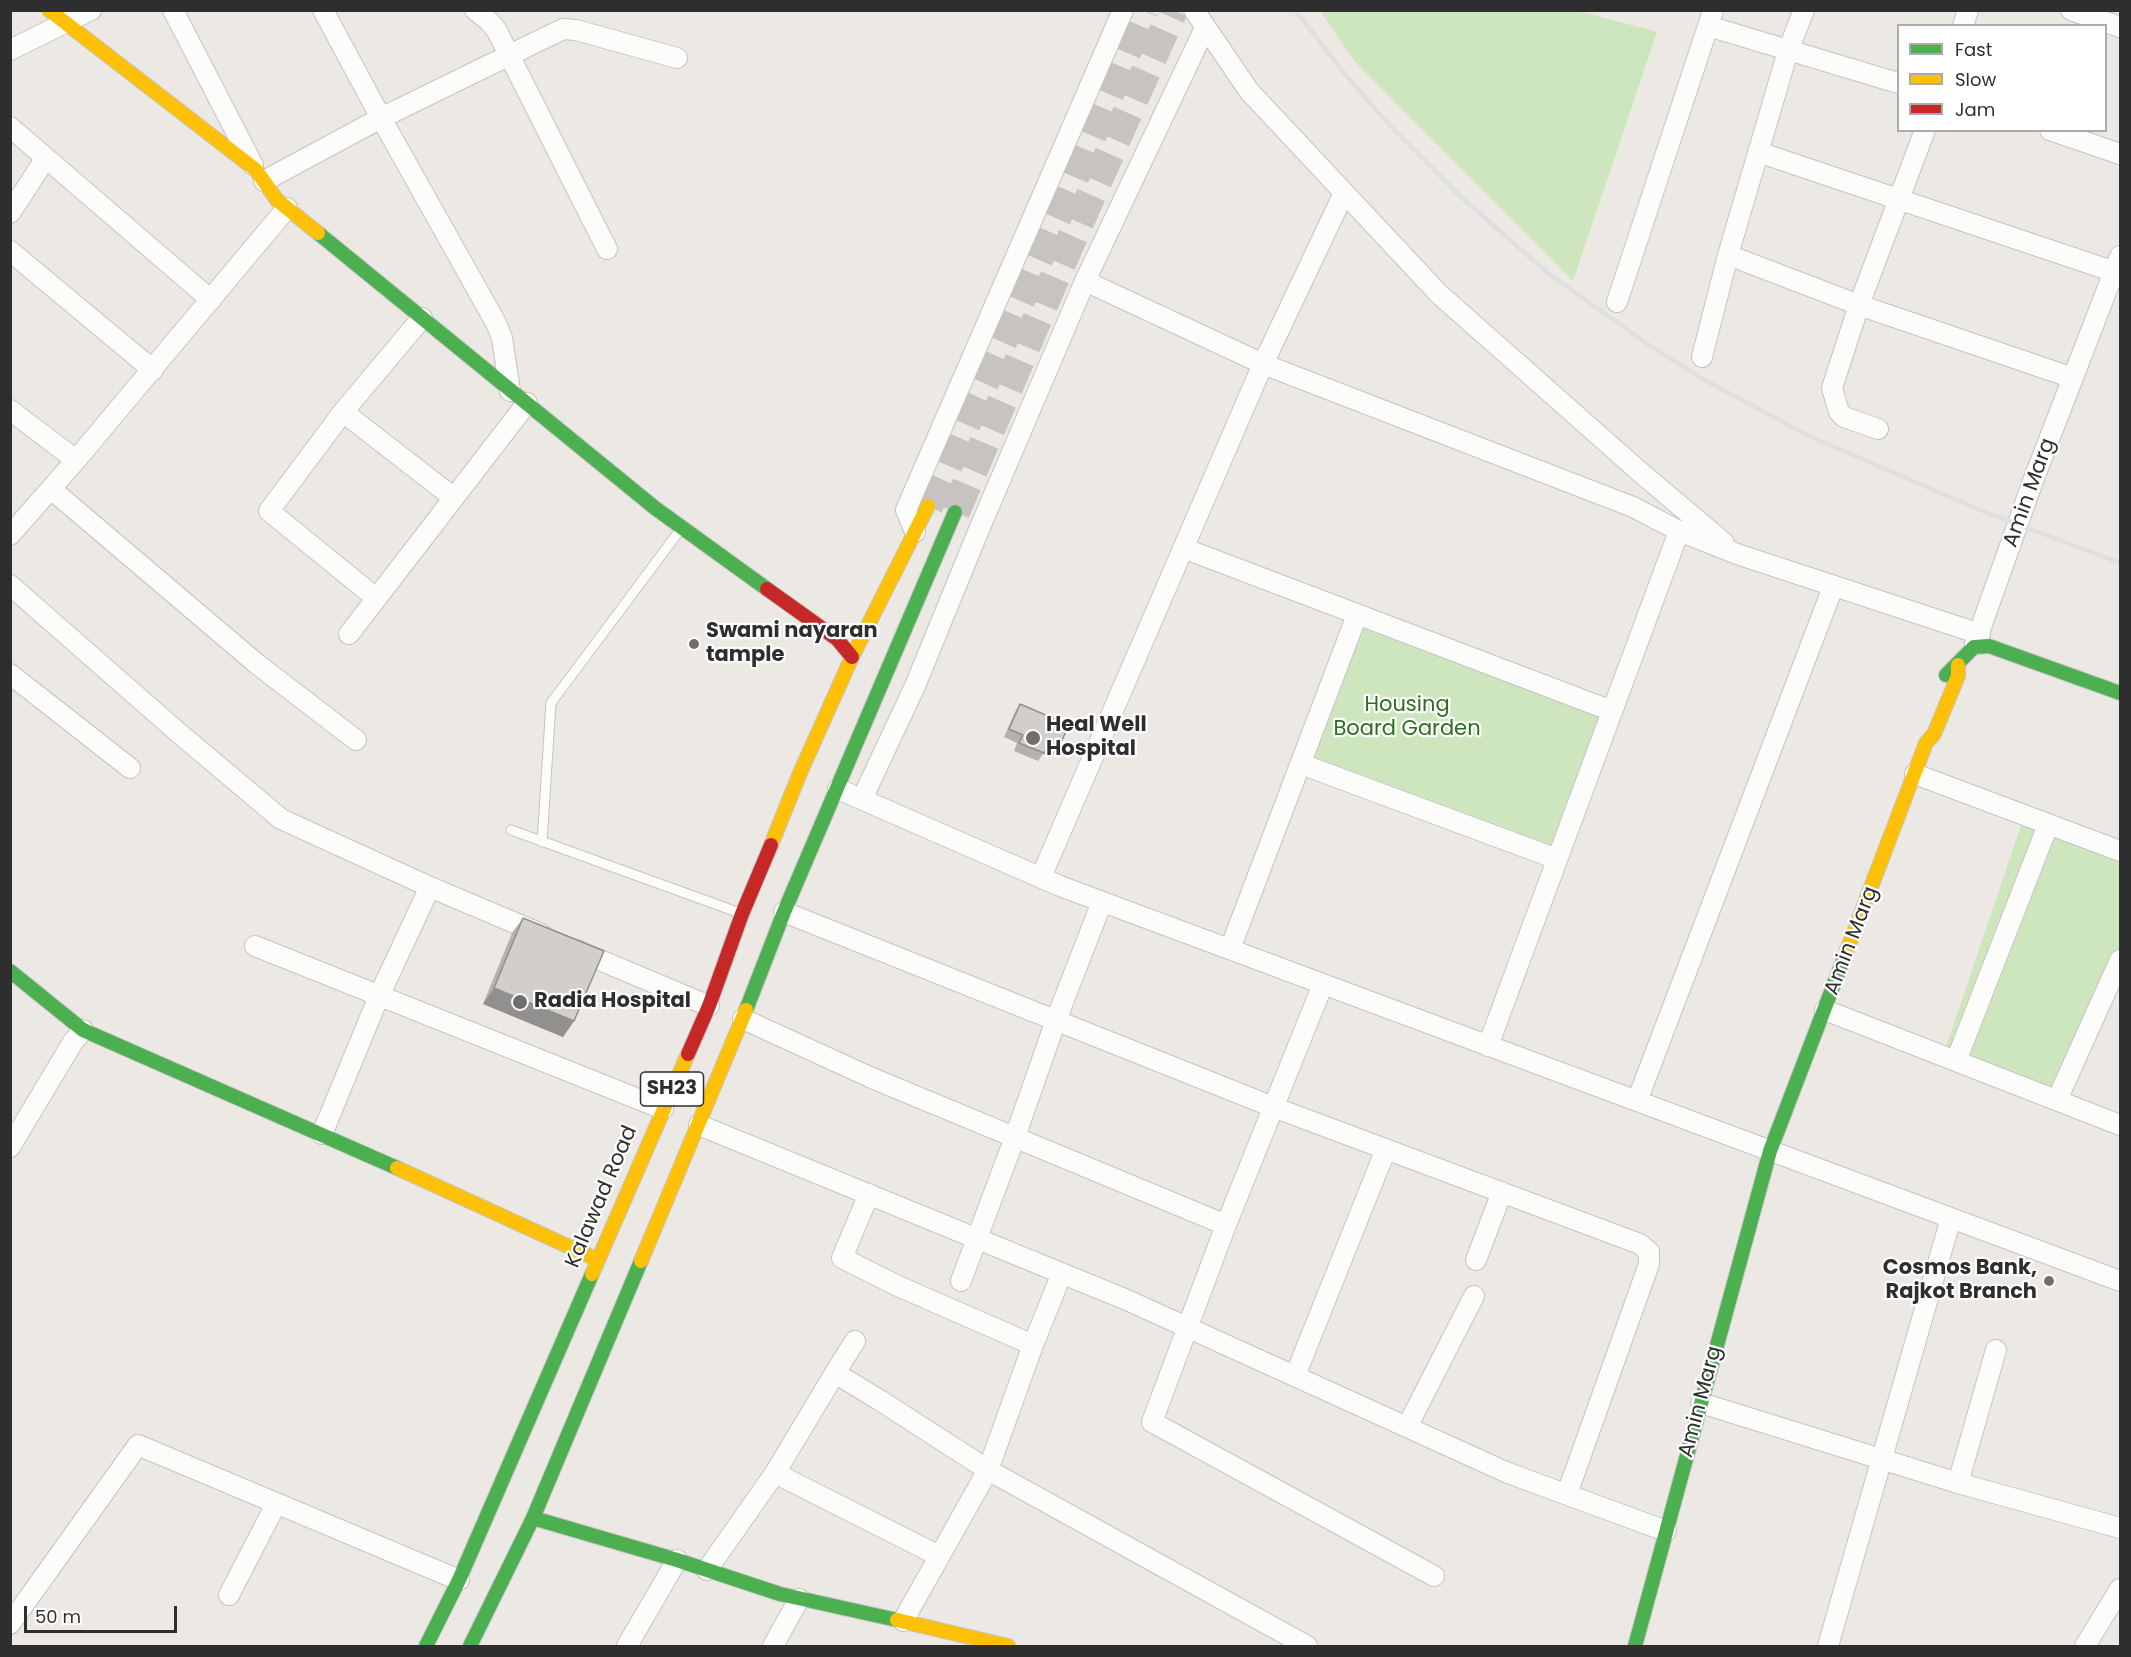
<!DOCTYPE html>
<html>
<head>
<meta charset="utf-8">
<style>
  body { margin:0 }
  #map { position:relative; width:2131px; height:1657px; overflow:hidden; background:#ece8e4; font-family:Poppins,sans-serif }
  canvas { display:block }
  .frame { position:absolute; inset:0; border:12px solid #2e2e2e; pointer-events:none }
  .legend { position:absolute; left:1897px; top:24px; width:210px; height:108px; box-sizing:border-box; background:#fff; border:2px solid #ababab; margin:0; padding:8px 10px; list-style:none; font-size:18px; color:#2e2e2e }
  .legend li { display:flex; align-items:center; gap:12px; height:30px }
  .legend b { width:30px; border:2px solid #ababab }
  .scale { position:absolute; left:24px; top:1606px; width:153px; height:27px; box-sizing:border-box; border:3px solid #2e2e2e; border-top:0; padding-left:8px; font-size:18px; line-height:21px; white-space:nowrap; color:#2e2e2e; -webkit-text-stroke:4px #fff; paint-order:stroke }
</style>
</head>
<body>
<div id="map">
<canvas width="2131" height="1657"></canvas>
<div class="frame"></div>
<ul class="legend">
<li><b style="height:8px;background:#4caf50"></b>Fast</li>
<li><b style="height:8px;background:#ffc107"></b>Slow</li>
<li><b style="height:8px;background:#c62828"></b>Jam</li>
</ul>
<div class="scale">50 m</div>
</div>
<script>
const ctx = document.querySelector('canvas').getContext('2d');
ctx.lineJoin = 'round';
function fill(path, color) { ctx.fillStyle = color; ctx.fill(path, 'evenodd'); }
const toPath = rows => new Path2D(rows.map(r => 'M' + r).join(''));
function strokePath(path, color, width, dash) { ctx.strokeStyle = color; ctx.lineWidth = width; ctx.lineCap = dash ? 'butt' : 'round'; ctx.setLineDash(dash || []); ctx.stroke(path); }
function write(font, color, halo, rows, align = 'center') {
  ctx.font = font + ' Poppins,sans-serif'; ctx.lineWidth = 4.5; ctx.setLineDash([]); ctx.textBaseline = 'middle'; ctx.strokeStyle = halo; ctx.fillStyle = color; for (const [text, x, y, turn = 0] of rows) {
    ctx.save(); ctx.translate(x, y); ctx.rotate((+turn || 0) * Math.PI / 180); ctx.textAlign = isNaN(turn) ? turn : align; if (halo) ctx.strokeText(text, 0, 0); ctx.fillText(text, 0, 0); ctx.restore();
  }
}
const green = toPath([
  [1320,11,1579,11,1657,32,1573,281,1356,63],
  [1357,615,1612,711,1557,859,1301,764],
  [2024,816,2120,851,2120,960,2057,1100,1943,1056]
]);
const primaryTunnel = toPath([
  [928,506,947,467,1073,180,1144,10],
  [955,512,1058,270,1173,10]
]);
const lane = toPath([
  [511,830,740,913],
  [542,842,551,703,680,530]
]);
const street = toPath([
  [173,10,253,165],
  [323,10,381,118,496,323,502,338,510,391],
  [475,10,489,21,497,31,607,249],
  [1194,10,1249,91,1439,294,1640,472,1724,543],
  [1713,10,1708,26,1898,83],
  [2071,10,2120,27],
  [1963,26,1968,10],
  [10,50,91,10],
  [10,127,211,300],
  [2050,130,2120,154],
  [1758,152,2115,272],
  [264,181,381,118,563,29,576,30,677,58],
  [10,213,46,158],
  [10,251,153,370],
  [1728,255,1859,305,2073,378],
  [1085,281,1263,364,1633,507,1679,531,1737,554,1980,634],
  [1617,302,1708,26],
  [1702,357,1728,255,1788,51,1804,10],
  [10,410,76,460,287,208],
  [343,412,454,498],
  [1878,429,1844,417,1839,412,1832,388,1859,305,1925,130],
  [51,489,257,664,356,740],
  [915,532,906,510,1123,10],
  [10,535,76,460],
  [1183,548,1612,711],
  [10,585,180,734,281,819,430,887,541,934],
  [376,598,269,511,343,412,422,318],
  [349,634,527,403],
  [1975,644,2033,481,2120,256],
  [10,674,130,768],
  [1301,764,1557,859],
  [1915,774,2120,851],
  [838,789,1060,886,2120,1281],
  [862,799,915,686,978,532,1085,281,1205,28],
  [1041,877,1263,364,1344,193],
  [784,912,1273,1107,1640,1244,1649,1252,1649,1264,1567,1494],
  [255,946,663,1109],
  [1230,949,1357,615],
  [576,950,709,1006],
  [1323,984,1226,1225,1152,1422,1434,1576],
  [1825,1010,2120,1125],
  [743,1019,872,1078,1226,1225],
  [1488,1046,1679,531],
  [1956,1061,2048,825],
  [2057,1100,2120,960],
  [1637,1101,1833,587],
  [699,1125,1127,1300,1508,1473,1666,1531],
  [322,1134,379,996,430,887],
  [10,1147,73,1042,83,1030],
  [869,1194,842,1258,898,1286,1033,1345],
  [1476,1260,1502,1192],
  [961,1281,1015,1137,1056,1020,1102,902],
  [835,1373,855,1341],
  [1295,1376,1386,1149],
  [1701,1403,1958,1483,2120,1528],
  [1407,1427,1474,1296],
  [775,1473,939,1556],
  [1958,1483,1996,1350],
  [707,1570,775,1473,835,1373,881,1401,988,1470,1307,1646],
  [229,1595,276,1504],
  [903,1621,988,1470,1033,1345,1062,1273],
  [10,1624,138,1445,459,1580],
  [627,1646,677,1560],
  [773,1646,799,1599],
  [1828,1646,1951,1218],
  [2085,1646,2120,1589]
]);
const fast = toPath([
  [318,233,655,508,767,589],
  [1946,675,1974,647,1989,646,2120,693],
  [10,971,83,1030,397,1168],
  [746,1010,784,912,955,512],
  [533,1518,677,1560,780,1594,897,1620],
  [426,1646,459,1580,592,1274],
  [470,1646,533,1518,641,1261],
  [1635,1646,1770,1151,1847,950]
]);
const slow = toPath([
  [49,10,256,170,277,200,318,233],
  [771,845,800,773,852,657,928,506],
  [1847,950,1926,743,1934,734,1958,676,1958,665],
  [397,1168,598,1260],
  [641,1261,746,1010],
  [592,1274,688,1054],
  [897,1620,1008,1646]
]);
const jam = toPath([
  [767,589,837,639,852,657],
  [688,1054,709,1006,742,914,771,845]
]);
const rail = toPath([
  [1295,10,1345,74,1382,117,1461,197,1549,274,1649,345,1701,378,1809,436,1980,510,2120,563]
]);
const wall = toPath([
  [1020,704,1058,749,1052,757,1043,754,1038,761,1014,751,1017,743,1004,737,1015,712],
  [523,918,574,1021,563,1037,483,1004,512,933]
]);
const shadedWall = toPath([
  [494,988,574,1021,563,1037,483,1004]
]);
const building = toPath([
  [1020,704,1069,725,1058,749,1048,745,1044,753,1019,743,1023,735,1009,729,1020,704],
  [523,918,604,951,574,1021,494,988,523,918]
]);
const markers = [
  [694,644,6,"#706f6e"],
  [1033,738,8,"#706f6e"],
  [520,1002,8,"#706f6e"],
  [2049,1281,6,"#706f6e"]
];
const shields = [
  [672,1089,63]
];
const shieldNames = [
  ["SH23",672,1089]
];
const streetNames = [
  ["Amin Marg",2030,493,-70],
  ["Amin Marg",1852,941,-69],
  ["Kalawad Road",602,1197,-67],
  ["Amin Marg",1701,1402,-75]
];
const poiNames = [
  ["Swami nayaran",706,632],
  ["tample",706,656],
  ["Heal Well",1046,726],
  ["Hospital",1046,750],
  ["Radia Hospital",534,1002],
  ["Cosmos Bank,",2037,1269,"right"],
  ["Rajkot Branch",2037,1293,"right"]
];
const parkNames = [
  ["Housing",1407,706],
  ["Board Garden",1407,730]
];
fill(green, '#cee6be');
strokePath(primaryTunnel, '#c6c3c0', 30, [30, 15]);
strokePath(lane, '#c5c4c5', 11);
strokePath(street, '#c5c4c5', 22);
strokePath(fast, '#c5c4c5', 16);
strokePath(slow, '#c5c4c5', 16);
strokePath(jam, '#c5c4c5', 16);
strokePath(lane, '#fcfcfb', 9);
strokePath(street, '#fcfcfb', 20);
strokePath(fast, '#4caf50', 14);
strokePath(slow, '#ffc107', 14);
strokePath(jam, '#c62828', 14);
strokePath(rail, '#dfdfe1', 4.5);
fill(wall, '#b4b1af');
fill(shadedWall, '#92908e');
fill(building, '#d1cecb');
strokePath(building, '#92908e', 1.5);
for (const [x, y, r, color] of markers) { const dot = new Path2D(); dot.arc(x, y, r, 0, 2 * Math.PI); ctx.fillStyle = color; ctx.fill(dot); strokePath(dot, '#fff', 2); }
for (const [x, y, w] of shields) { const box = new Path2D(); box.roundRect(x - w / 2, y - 17, w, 34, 4.5); ctx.fillStyle = '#fff'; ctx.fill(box); strokePath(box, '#2e2e2e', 1.5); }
write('bold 20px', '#2e2e2e', null, shieldNames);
write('21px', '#2e2e2e', '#fff', streetNames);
write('bold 21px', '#2e2e2e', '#fff', poiNames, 'left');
write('21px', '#2c6e1b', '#fff', parkNames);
</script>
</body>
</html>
